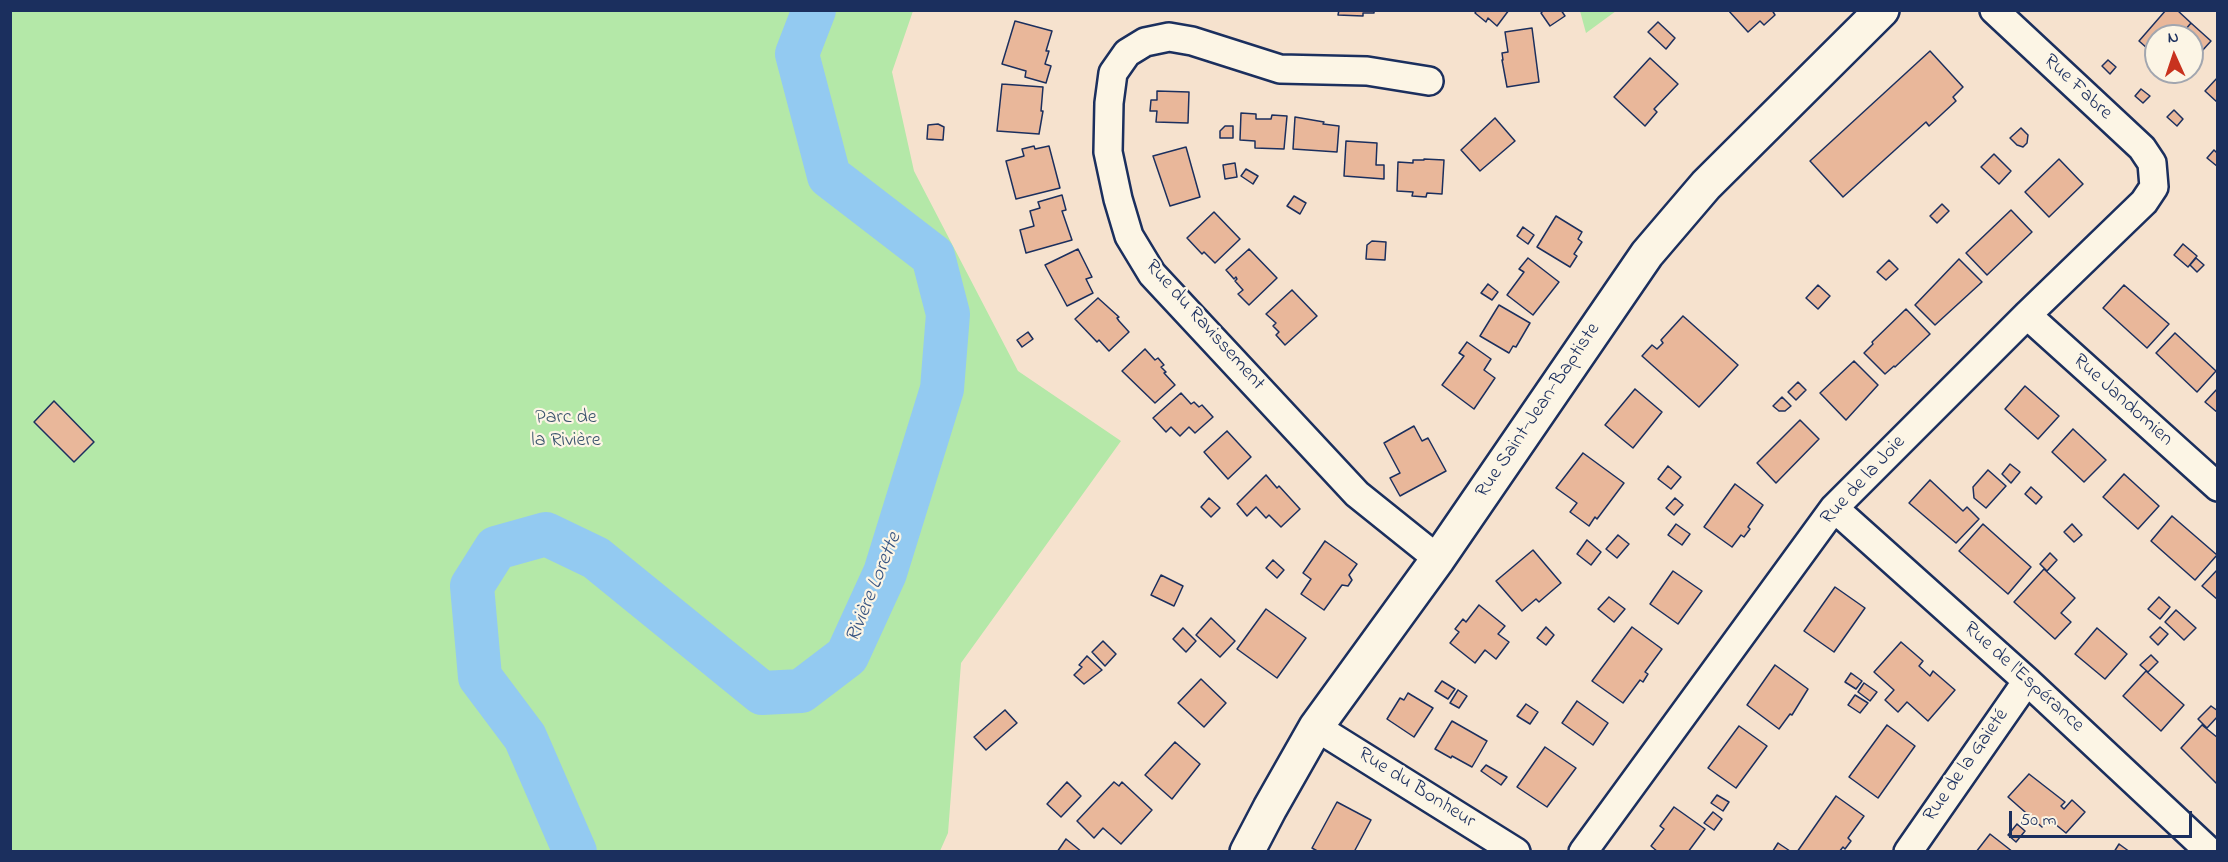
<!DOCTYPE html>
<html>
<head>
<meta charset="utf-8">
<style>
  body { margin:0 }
  #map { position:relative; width:2228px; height:862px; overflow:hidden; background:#f6e2ce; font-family:"Indie Flower",sans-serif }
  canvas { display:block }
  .frame { position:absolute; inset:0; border:12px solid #1b2f5e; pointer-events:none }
  .north { position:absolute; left:2144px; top:24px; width:60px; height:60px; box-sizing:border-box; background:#fcf5e5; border:2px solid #a2a6af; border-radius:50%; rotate:357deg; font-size:16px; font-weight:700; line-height:24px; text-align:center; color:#1b2f5e }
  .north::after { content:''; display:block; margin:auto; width:21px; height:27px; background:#c8321e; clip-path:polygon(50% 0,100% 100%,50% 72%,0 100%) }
  .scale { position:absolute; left:2009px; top:811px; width:183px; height:27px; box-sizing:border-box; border:3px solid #1b2f5e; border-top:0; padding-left:8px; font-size:18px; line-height:21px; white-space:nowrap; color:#1b2f5e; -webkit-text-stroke:4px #fcf5e5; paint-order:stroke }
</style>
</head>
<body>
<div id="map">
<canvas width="2228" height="862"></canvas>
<div class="frame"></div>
<div class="north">N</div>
<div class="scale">50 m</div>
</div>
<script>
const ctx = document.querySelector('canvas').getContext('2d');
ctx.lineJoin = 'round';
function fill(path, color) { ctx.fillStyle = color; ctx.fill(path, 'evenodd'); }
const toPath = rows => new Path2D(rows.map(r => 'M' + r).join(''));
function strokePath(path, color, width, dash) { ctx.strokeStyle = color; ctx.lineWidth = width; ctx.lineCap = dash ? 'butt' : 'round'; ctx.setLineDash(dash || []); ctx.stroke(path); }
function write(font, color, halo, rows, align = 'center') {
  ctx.font = font + ' "Indie Flower",sans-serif'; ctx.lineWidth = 4.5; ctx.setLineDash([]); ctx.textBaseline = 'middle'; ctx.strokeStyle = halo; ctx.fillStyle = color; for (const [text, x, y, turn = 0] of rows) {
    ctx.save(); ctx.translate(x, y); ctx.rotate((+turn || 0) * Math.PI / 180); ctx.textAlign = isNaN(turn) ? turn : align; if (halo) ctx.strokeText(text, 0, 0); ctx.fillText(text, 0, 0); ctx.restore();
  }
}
const green = toPath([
  [10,11,913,11,892,72,914,171,1018,371,1121,441,961,663,948,833,940,851,11,851],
  [1580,11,1580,10,1616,11,1586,33]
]);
const river = toPath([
  [575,852,525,737,480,677,472,586,496,548,546,534,596,558,762,693,801,691,847,656,885,573,942,389,948,314,933,256,829,176,797,54,814,10]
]);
const building = toPath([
  [1339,10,1374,10,1374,13,1363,13,1363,16,1338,15,1339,10],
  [1477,10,1509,10,1497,26,1488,18,1486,22,1475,13,1477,10],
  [1544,10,1561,10,1565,16,1550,26,1541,13,1544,10],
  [1728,10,1772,10,1775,15,1764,25,1760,21,1748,32,1728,10],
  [2166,10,2177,10,2191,23,2180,36,2156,36,2156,56,2139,41,2166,10],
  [1015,21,1052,31,1046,51,1049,51,1045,64,1051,66,1046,83,1025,77,1026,71,1002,64,1015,21],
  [1658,22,1675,38,1666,49,1648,32,1658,22],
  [2191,23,2211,41,2192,62,2192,36,2180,36,2191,23],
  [1532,28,1539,82,1507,87,1502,60,1503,60,1502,53,1508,52,1505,32,1532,28],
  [1930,51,1963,87,1953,97,1956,101,1929,126,1926,122,1843,197,1810,161,1930,51],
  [1650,58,1678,84,1654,109,1657,112,1645,126,1614,97,1650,58],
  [2108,60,2116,67,2110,74,2102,66,2108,60],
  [2218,77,2218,103,2205,91,2218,77],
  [1002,84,1043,87,1041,111,1043,111,1039,134,997,131,1002,84],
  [2141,89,2150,96,2143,103,2135,96,2141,89],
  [1157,91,1189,92,1188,123,1156,122,1157,111,1150,111,1151,100,1157,100,1157,91],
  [2174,110,2183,119,2177,126,2167,117,2174,110],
  [1241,113,1256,114,1256,119,1271,119,1272,115,1287,116,1284,149,1255,148,1255,141,1240,140,1241,113],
  [1295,117,1324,122,1323,124,1339,126,1337,152,1293,149,1295,117],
  [1495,118,1515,141,1480,171,1461,150,1495,118],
  [938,124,944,127,943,140,927,139,928,125,938,124],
  [1225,126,1233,126,1233,138,1220,138,1220,131,1225,126],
  [2021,128,2028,135,2027,143,2023,147,2017,145,2010,138,2021,128],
  [1346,141,1377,143,1376,165,1384,165,1384,179,1344,176,1346,141],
  [1034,146,1035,149,1049,146,1060,188,1016,199,1006,161,1024,156,1022,149,1034,146],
  [1186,147,1200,197,1170,206,1153,156,1186,147],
  [2214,150,2218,154,2218,167,2207,158,2214,150],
  [1994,154,2011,171,1999,184,1981,167,1994,154],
  [1424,159,1444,160,1442,194,1427,193,1426,197,1412,196,1413,192,1397,191,1398,162,1413,163,1413,160,1424,160,1424,159],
  [2059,159,2083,184,2049,217,2025,192,2059,159],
  [1235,163,1237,177,1225,179,1223,165,1235,163],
  [1246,169,1258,176,1253,184,1241,176,1246,169],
  [1062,195,1066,210,1062,211,1072,240,1026,253,1020,230,1034,226,1030,211,1040,208,1038,202,1062,195],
  [1294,196,1306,203,1300,214,1287,206,1294,196],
  [1942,204,1949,211,1937,223,1930,216,1942,204],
  [2011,210,2032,232,1987,275,1966,253,2011,210],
  [1214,212,1240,239,1215,263,1204,252,1202,254,1187,238,1214,212],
  [1556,216,1582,232,1578,239,1582,242,1574,254,1577,256,1570,267,1537,247,1556,216],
  [1523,227,1534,235,1528,244,1517,236,1523,227],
  [1372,241,1386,242,1385,260,1366,259,1367,245,1372,241],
  [2183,244,2197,256,2188,267,2174,255,2183,244],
  [1078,249,1092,277,1086,279,1093,293,1067,306,1045,265,1078,249],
  [1249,249,1277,278,1249,305,1238,294,1243,290,1235,281,1237,279,1236,277,1234,279,1226,270,1249,249],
  [1528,258,1559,282,1533,315,1507,295,1524,272,1519,269,1528,258],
  [2196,258,2204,265,2197,272,2190,265,2196,258],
  [1959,259,1982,282,1935,325,1915,305,1959,259],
  [1889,260,1898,269,1886,280,1877,272,1889,260],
  [1488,284,1498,292,1492,300,1481,293,1488,284],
  [1818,285,1830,296,1818,309,1806,298,1818,285],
  [2124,285,2169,324,2147,348,2103,308,2124,285],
  [1292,290,1317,316,1285,345,1276,335,1279,332,1273,326,1276,323,1266,314,1292,290],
  [1098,298,1119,317,1117,318,1119,321,1129,332,1109,351,1099,340,1097,342,1075,319,1098,298],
  [1499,305,1530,323,1516,347,1513,346,1509,353,1480,336,1499,305],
  [1906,309,1930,334,1895,367,1894,366,1885,374,1864,353,1873,344,1872,342,1906,309],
  [1683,316,1738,365,1699,407,1642,356,1652,345,1657,349,1663,343,1661,340,1683,316],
  [1028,332,1033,339,1022,347,1017,340,1028,332],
  [2175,333,2216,371,2197,392,2156,353,2175,333],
  [1467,342,1491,359,1484,370,1495,378,1474,409,1442,385,1464,356,1459,353,1467,342],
  [1145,349,1155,360,1158,358,1164,365,1161,367,1166,372,1164,373,1175,385,1155,403,1122,371,1145,349],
  [1854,361,1878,385,1846,420,1820,393,1854,361],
  [1798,382,1806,390,1796,400,1788,392,1798,382],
  [2025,386,2059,416,2038,439,2005,409,2025,386],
  [2218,388,2218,413,2205,402,2218,388],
  [1635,389,1662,412,1633,448,1605,425,1635,389],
  [1181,393,1191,404,1194,402,1199,407,1202,405,1213,417,1195,433,1189,427,1180,436,1171,427,1166,432,1153,418,1181,393],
  [1782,397,1791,406,1785,411,1779,411,1773,406,1782,397],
  [54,401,94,442,74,462,34,422,54,401],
  [1800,420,1819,439,1776,483,1757,463,1800,420],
  [1414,426,1422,441,1428,438,1446,471,1400,496,1390,478,1400,473,1384,443,1414,426],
  [2073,429,2106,460,2084,482,2052,452,2073,429],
  [1227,431,1251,457,1228,479,1204,452,1227,431],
  [1583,453,1624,483,1597,519,1595,517,1589,526,1570,512,1577,503,1556,488,1583,453],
  [2010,464,2020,472,2011,483,2002,474,2010,464],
  [1668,466,1681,477,1671,489,1658,479,1668,466],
  [1988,470,2006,486,1986,508,1974,498,1973,487,1988,470],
  [2124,474,2159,506,2138,529,2103,497,2124,474],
  [1266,475,1277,488,1279,486,1300,509,1281,527,1269,515,1266,518,1256,507,1247,516,1237,504,1266,475],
  [1930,480,1963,511,1967,507,1979,519,1956,543,1909,503,1930,480],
  [1735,484,1763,505,1748,527,1750,529,1744,537,1741,535,1732,547,1704,527,1735,484],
  [2031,487,2042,497,2036,504,2025,494,2031,487],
  [1209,498,1220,508,1211,517,1201,507,1209,498],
  [1675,498,1683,505,1674,515,1666,508,1675,498],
  [2172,516,2217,555,2195,580,2151,541,2172,516],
  [1676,524,1690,534,1682,545,1668,535,1676,524],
  [1983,524,2031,567,2008,594,1959,551,1983,524],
  [2072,524,2082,535,2074,542,2064,532,2072,524],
  [1618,535,1629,544,1617,558,1606,549,1618,535],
  [1587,540,1601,552,1591,565,1577,554,1587,540],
  [1325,541,1357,564,1349,575,1352,580,1348,586,1342,585,1324,610,1301,594,1311,579,1303,573,1325,541],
  [1533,550,1561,583,1539,602,1536,599,1522,611,1496,581,1533,550],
  [2050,553,2057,560,2047,571,2040,564,2050,553],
  [1273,560,1284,570,1277,578,1266,568,1273,560],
  [2044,569,2075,598,2061,613,2071,622,2055,639,2014,602,2044,569],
  [2218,569,2218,600,2202,586,2218,569],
  [1673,571,1702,591,1678,624,1650,604,1673,571],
  [1161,575,1183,586,1174,606,1151,595,1161,575],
  [1835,587,1865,608,1834,652,1804,631,1835,587],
  [1609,597,1625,609,1614,622,1598,609,1609,597],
  [2159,597,2170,607,2160,619,2148,609,2159,597],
  [1479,605,1505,626,1498,634,1509,642,1496,659,1485,650,1475,663,1450,643,1459,632,1455,629,1463,619,1466,622,1479,605],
  [1266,609,1306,638,1277,678,1237,649,1266,609],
  [2176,610,2196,628,2184,640,2165,622,2176,610],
  [1211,618,1235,641,1220,657,1196,635,1211,618],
  [1546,627,1554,635,1546,645,1537,638,1546,627],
  [1632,627,1662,649,1645,672,1648,674,1643,682,1640,680,1623,703,1592,681,1632,627],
  [2160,627,2168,634,2158,645,2150,637,2160,627],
  [1183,628,1196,641,1186,652,1173,639,1183,628],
  [2097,628,2127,654,2105,679,2075,654,2097,628],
  [1103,641,1116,654,1105,666,1092,652,1103,641],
  [1901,642,1923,661,1919,666,1930,676,1933,671,1955,690,1928,721,1907,702,1898,712,1885,700,1894,690,1874,672,1901,642],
  [2151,655,2158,662,2148,672,2140,665,2151,655],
  [1087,656,1102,670,1084,684,1074,675,1082,667,1079,665,1087,656],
  [1775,665,1808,689,1792,715,1790,714,1779,729,1747,705,1775,665],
  [2146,671,2184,705,2161,731,2123,696,2146,671],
  [1851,673,1862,681,1856,689,1845,682,1851,673],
  [1201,679,1226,703,1204,727,1178,703,1201,679],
  [1442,681,1455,689,1448,699,1435,691,1442,681],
  [1864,683,1877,692,1870,701,1858,692,1864,683],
  [1458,690,1467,696,1459,708,1450,703,1458,690],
  [1408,693,1433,708,1414,737,1387,719,1400,698,1404,700,1408,693],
  [1855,695,1868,703,1860,713,1848,705,1855,695],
  [1577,701,1608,723,1593,745,1562,723,1577,701],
  [1526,704,1538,712,1530,724,1517,716,1526,704],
  [2211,706,2218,711,2218,716,2207,728,2198,719,2211,706],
  [1005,710,1017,723,986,750,974,737,1005,710],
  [1452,721,1487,741,1472,767,1452,756,1451,758,1435,749,1452,721],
  [1887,725,1915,746,1878,798,1849,777,1887,725],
  [2202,725,2218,738,2218,785,2181,748,2202,725],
  [1739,726,1767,746,1736,788,1708,768,1739,726],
  [1175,742,1200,764,1172,799,1145,775,1175,742],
  [1545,747,1576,768,1547,807,1517,787,1545,747],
  [1486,765,1507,777,1501,785,1481,771,1486,765],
  [2029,774,2065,802,2061,806,2064,809,2072,800,2085,812,2066,833,2049,819,2042,827,2008,797,2029,774],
  [1067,782,1081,796,1061,817,1047,804,1067,782],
  [1114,782,1119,786,1122,782,1152,810,1121,844,1103,828,1094,838,1077,821,1114,782],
  [1717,795,1729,802,1723,811,1711,803,1717,795],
  [1836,796,1864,816,1848,838,1851,841,1845,849,1843,847,1839,852,1797,852,1836,796],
  [1337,802,1371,820,1354,852,1319,852,1312,848,1337,802],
  [1674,807,1705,829,1688,852,1658,852,1651,846,1664,829,1660,826,1674,807],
  [1713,812,1722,819,1714,830,1704,823,1713,812],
  [2017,824,2025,831,2016,842,2008,835,2017,824],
  [1990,834,2013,852,1976,852,1990,834],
  [1066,839,1082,852,1057,852,1066,839],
  [1778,843,1790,851,1790,852,1773,851,1778,843],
  [2119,844,2130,852,2114,852,2119,844]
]);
const minor = toPath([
  [1429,81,1367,71,1280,69,1192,41,1169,37,1145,42,1127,53,1113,73,1109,103,1108,152,1118,199,1129,236,1152,274,1357,494,1438,559],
  [2027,315,2218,487],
  [1834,508,2027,681,2210,852],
  [1316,727,1516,852],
  [1583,852,1834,508,2027,315,2144,202,2154,187,2152,163,2142,148,1994,10],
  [1908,852,2027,681]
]);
const tertiary = toPath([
  [1247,852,1270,808,1316,727,1438,559,1647,254,1706,185,1882,10]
]);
const streetNames = [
  ["Rue Fabre",2077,88,43],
  ["Rue du Ravissement",1204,326,48],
  ["Rue Jandomien",2122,401,42],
  ["Rue Saint-Jean-Baptiste",1539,411,-56],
  ["Rue de la Joie",1864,481,-47],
  ["Rue de l'Espérance",2023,678,42],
  ["Rue de la Gaieté",1967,766,-55],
  ["Rue du Bonheur",1416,789,32]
];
const parkNames = [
  ["Parc de",566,419],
  ["la Rivière",566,442]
];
const waterNames = [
  ["Rivière Lorette",875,588,-68]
];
fill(green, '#b4e8a8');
strokePath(river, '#93caf1', 44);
fill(building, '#e9b79a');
strokePath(building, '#1b2f5e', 1.5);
strokePath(minor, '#1b2f5e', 32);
strokePath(tertiary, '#1b2f5e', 38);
strokePath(minor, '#fcf5e5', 27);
strokePath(tertiary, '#fcf5e5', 33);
write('20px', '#1b2f5e', '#fcf5e5', streetNames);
write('20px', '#3a546d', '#fcf5e5', parkNames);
write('italic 21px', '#395683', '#fcf5e5', waterNames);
</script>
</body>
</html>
